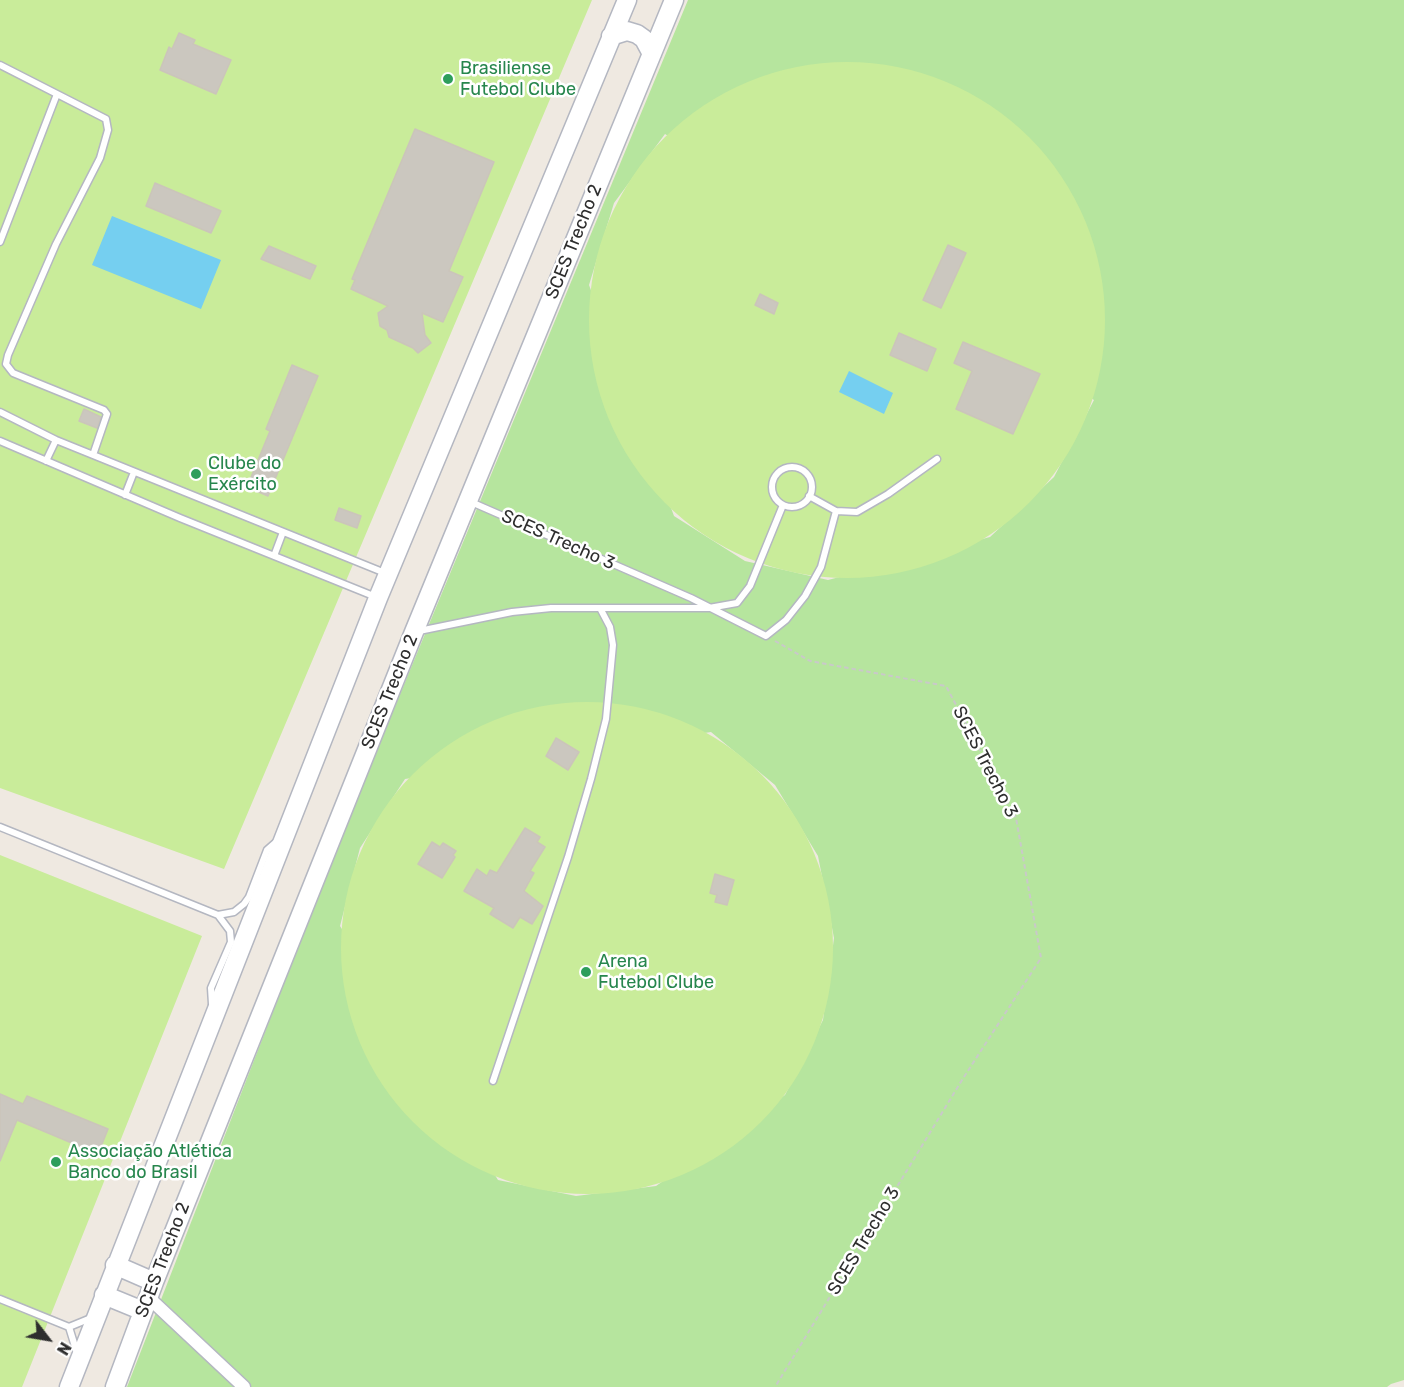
<!DOCTYPE html>
<html>
<head>
<meta charset="utf-8">
<style>
  body { margin:0 }
  #map { position:relative; width:1404px; height:1387px; overflow:hidden; background:#efe9e1; font-family:Rubik,sans-serif }
  canvas { display:block }
  .north { position:absolute; left:18px; top:1309px; width:60px; height:60px; -webkit-text-stroke:4px #fff; paint-order:stroke; rotate:121deg; font-size:16px; font-weight:700; line-height:24px; text-align:center; color:#2e2e2e }
  .north::after { content:''; display:block; margin:auto; width:21px; height:27px; background:#2e2e2e; clip-path:polygon(50% 0,100% 100%,50% 72%,0 100%) }
</style>
</head>
<body>
<div id="map">
<canvas width="1404" height="1387"></canvas>
<div class="north">N</div>
</div>
<script>
const ctx = document.querySelector('canvas').getContext('2d');
ctx.lineJoin = 'round';
function fill(path, color) { ctx.fillStyle = color; ctx.fill(path, 'evenodd'); }
const toPath = rows => new Path2D(rows.map(r => 'M' + r).join(''));
function strokePath(path, color, width, dash) { ctx.strokeStyle = color; ctx.lineWidth = width; ctx.lineCap = dash ? 'butt' : 'round'; ctx.setLineDash(dash || []); ctx.stroke(path); }
function write(font, color, halo, rows, align = 'center') {
  ctx.font = font + ' Rubik,sans-serif'; ctx.lineWidth = 5; ctx.setLineDash([]); ctx.textBaseline = 'middle'; ctx.strokeStyle = halo; ctx.fillStyle = color; for (const [text, x, y, turn = 0] of rows) {
    ctx.save(); ctx.translate(x, y); ctx.rotate((+turn || 0) * Math.PI / 180); ctx.textAlign = isNaN(turn) ? turn : align; if (halo) ctx.strokeText(text, 0, 0); ctx.fillText(text, 0, 0); ctx.restore();
  }
}
const green = toPath([
  [688,0,1404,0,1404,1380,1391,1384,1387,1387,127,1387,342,834],
  [665,134,1094,400,1054,477,990,537,828,580,745,561,674,516,589,285,614,203],
  [711,732,775,785,818,856,834,938,823,1020,785,1095,656,1186,576,1196,498,1180,340,926,360,848,405,779]
]);
const pitch = toPath([
  [0,0,592,0,224,869,0,788],
  '589 320a258 258 0 1 1 516 0a258 258 0 1 1-516 0Z',
  '341 948a246 246 0 1 1 492 0a246 246 0 1 1-492 0Z',
  [0,855,202,936,22,1387,0,1387]
]);
const water = toPath([
  [112,216,221,260,201,309,92,265],
  [849,371,893,393,884,414,839,392]
]);
const building = toPath([
  [179,33,195,40,193,44,231,60,216,94,160,70,169,47,172,49,179,33],
  [415,129,494,162,449,271,463,277,443,322,422,313,425,335,431,343,418,353,413,348,389,337,387,330,380,326,378,313,388,306,351,289,355,280,352,279,415,129],
  [155,183,221,211,211,233,146,206,155,183],
  [948,245,966,253,941,308,923,300,948,245],
  [269,246,316,266,310,279,261,259,269,246],
  [760,294,778,303,774,314,755,305,760,294],
  [899,333,936,349,927,371,890,355,899,333],
  [963,342,1040,374,1013,434,956,409,972,371,954,363,963,342],
  [292,365,318,376,268,496,247,487,270,431,266,429,292,365],
  [84,409,101,417,97,428,79,421,84,409],
  [339,508,361,516,357,528,335,520,339,508],
  [556,738,579,752,568,770,546,756,556,738],
  [525,828,540,837,537,842,545,847,530,871,534,873,524,891,543,906,532,924,520,917,513,928,490,914,494,908,464,891,477,869,487,876,490,870,497,873,525,828],
  [432,842,440,847,443,843,456,851,453,855,455,857,442,878,418,864,432,842],
  [715,874,734,880,727,905,715,902,717,895,710,893,715,874],
  [0,1094,23,1104,27,1096,108,1129,98,1154,17,1120,0,1161,0,1094]
]);
const path = toPath([
  [775,641,810,661,946,686,1016,818,1041,958,962,1080,775,1387]
]);
const service = toPath([
  [0,65,106,119,108,130,100,158,56,244,8,355,6,364,13,373,104,410,107,414,93,455],
  [0,242,57,94],
  [0,412,56,440,385,573],
  [0,441,180,518,376,597],
  [46,461,56,440],
  '772 487a20 20 0 1 1 40 0a20 20 0 1 1-40 0Z',
  [125,495,134,472],
  [809,496,836,511,857,512,888,494,937,459],
  [471,502,691,598,766,636,786,620,805,596,821,567,836,511],
  [274,556,283,532],
  [600,608,709,608,737,603,750,586,783,505],
  [419,631,512,612,551,608,600,608,610,627,613,645,606,719,591,779,568,857,493,1081],
  [0,827,218,915,230,931,231,942,211,988,212,1004],
  [218,915,234,912,244,904,249,897,267,850,275,843],
  [0,1299,69,1327,91,1318],
  [69,1327,77,1353]
]);
const minor = toPath([
  [148,1297,244,1387]
]);
const secondary = toPath([
  [611,36,627,31,637,34,644,39,652,54],
  [115,1265,154,1282],
  [104,1295,143,1311],
  [69,1387,378,598,627,0],
  [115,1387,154,1282,414,632,674,0]
]);
const markers = [
  [448,79,6,"#2e9e5b"],
  [196,474,6,"#2e9e5b"],
  [586,972,6,"#2e9e5b"],
  [56,1162,6,"#2e9e5b"]
];
const leisureNames = [
  ["Brasiliense",460,69],
  ["Futebol Clube",460,90],
  ["Clube do",208,464],
  ["Exército",208,485],
  ["Arena",598,962],
  ["Futebol Clube",598,983],
  ["Associação Atlética",68,1152],
  ["Banco do Brasil",68,1173]
];
const streetNames = [
  ["SCES Trecho 2",574,242,-68],
  ["SCES Trecho 3",558,540,24],
  ["SCES Trecho 2",390,692,-68],
  ["SCES Trecho 3",985,762,63],
  ["SCES Trecho 3",864,1241,-59],
  ["SCES Trecho 2",163,1260,-69]
];
fill(green, '#b6e59e');
fill(pitch, '#c9ec9a');
fill(water, '#75cff0');
fill(building, '#cbc7bf');
strokePath(building, '#cbc5ba', 1.5);
strokePath(service, '#b4b7c1', 9);
strokePath(minor, '#b4b7c1', 15);
strokePath(secondary, '#b4b7c1', 21);
strokePath(path, '#c9c9c9', 2, [4.5, 3]);
strokePath(service, '#fff', 6);
strokePath(minor, '#fff', 12);
strokePath(secondary, '#fff', 18);
for (const [x, y, r, color] of markers) { const dot = new Path2D(); dot.arc(x, y, r, 0, 2 * Math.PI); ctx.fillStyle = color; ctx.fill(dot); strokePath(dot, '#fff', 2); }
write('18px', '#27864d', '#fff', leisureNames, 'left');
write('18px', '#2e2e2e', '#fff', streetNames);
</script>
</body>
</html>
